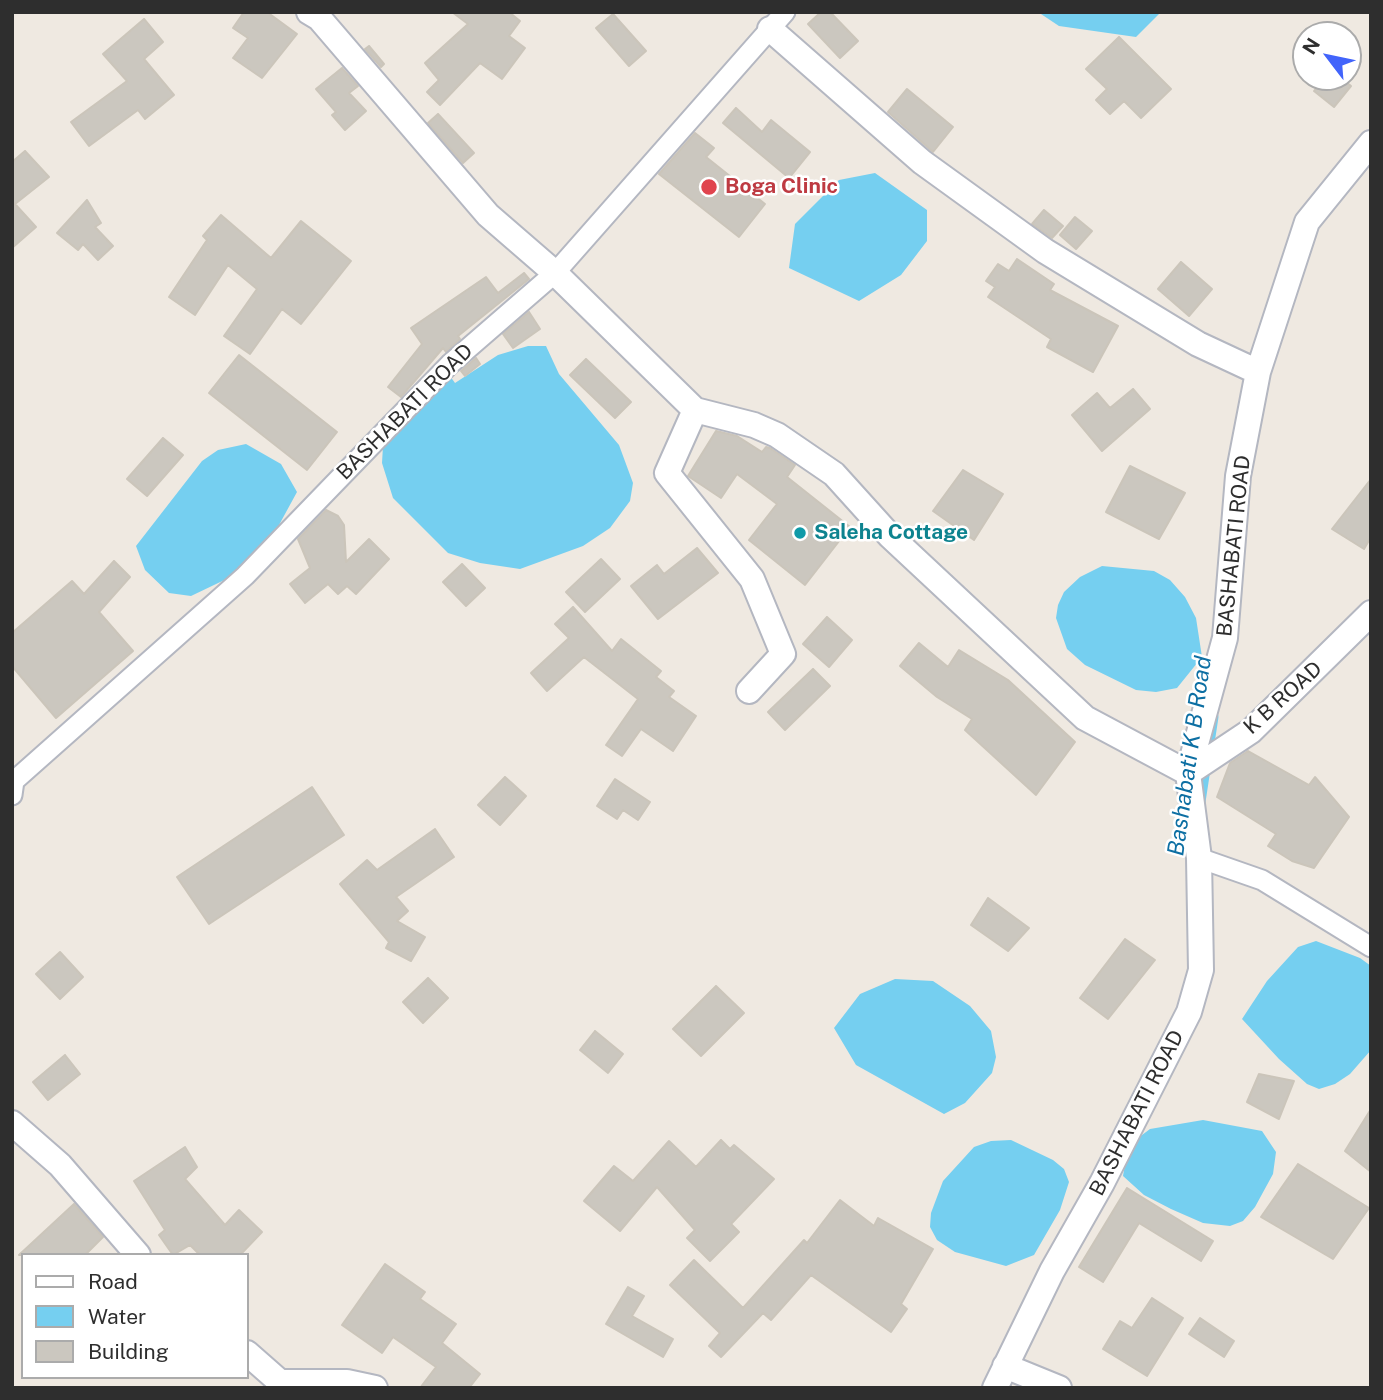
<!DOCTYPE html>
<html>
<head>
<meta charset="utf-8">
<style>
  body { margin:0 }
  #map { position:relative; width:1383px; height:1400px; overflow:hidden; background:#efe9e1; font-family:"Public Sans",sans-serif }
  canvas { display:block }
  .frame { position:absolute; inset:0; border:14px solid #2e2e2e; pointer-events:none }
  .legend { position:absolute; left:21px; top:1253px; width:228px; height:126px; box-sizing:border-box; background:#fff; border:2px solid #ababab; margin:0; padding:9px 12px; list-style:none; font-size:21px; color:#2e2e2e }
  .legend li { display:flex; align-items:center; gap:14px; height:35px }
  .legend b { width:35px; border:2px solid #ababab }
  .north { position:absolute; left:1292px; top:21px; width:70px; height:70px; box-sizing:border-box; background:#fff; border:2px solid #ababab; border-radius:50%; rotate:302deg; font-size:19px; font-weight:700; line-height:28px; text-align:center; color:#2e2e2e }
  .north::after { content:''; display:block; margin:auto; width:24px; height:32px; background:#4264fb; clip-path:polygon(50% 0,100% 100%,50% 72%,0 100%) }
</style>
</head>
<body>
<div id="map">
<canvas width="1383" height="1400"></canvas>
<div class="frame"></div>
<ul class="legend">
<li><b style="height:9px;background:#fff"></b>Road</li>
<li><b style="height:19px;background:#75cff0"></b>Water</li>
<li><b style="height:19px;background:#cbc7bf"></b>Building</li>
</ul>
<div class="north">N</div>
</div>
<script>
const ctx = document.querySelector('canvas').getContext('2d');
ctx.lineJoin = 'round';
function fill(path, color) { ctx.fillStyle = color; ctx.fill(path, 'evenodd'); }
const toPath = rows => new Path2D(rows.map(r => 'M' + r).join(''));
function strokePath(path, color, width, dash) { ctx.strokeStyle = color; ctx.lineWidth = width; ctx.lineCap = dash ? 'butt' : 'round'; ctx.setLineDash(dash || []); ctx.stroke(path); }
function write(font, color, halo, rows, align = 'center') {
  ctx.font = font + ' "Public Sans",sans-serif'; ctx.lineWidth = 5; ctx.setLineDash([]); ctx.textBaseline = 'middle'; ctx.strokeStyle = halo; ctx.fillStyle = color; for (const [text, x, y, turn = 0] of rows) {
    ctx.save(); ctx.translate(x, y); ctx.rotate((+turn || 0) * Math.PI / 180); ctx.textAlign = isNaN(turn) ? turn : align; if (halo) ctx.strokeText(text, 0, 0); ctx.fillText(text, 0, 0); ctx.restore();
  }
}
const water = toPath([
  [1038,12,1161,12,1136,37,1059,26],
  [875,173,927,210,927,241,901,275,859,301,789,268,795,224,839,180],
  [528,346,546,346,559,374,619,445,633,483,630,501,610,528,583,546,520,569,480,563,448,553,393,498,382,463,383,446,445,369,455,383,498,355],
  [246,444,281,464,297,492,279,525,237,574,191,596,169,593,145,570,136,546,202,461,218,450],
  [1102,566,1154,571,1170,580,1185,597,1196,618,1202,657,1177,688,1156,692,1136,690,1085,665,1067,649,1056,618,1058,605,1064,592,1080,577],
  [1316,941,1360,958,1371,966,1371,1050,1350,1074,1335,1084,1319,1089,1307,1084,1279,1059,1242,1019,1267,981,1298,947],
  [895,979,933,981,970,1006,991,1031,996,1057,992,1073,965,1103,944,1114,856,1065,834,1028,860,994],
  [1203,1120,1262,1131,1276,1152,1273,1174,1255,1207,1243,1221,1230,1226,1203,1223,1171,1209,1144,1195,1123,1176,1127,1153,1138,1138,1150,1129],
  [1011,1140,1053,1160,1064,1169,1069,1182,1060,1210,1034,1255,1006,1266,955,1252,937,1240,930,1227,931,1213,943,1181,974,1147,991,1141]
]);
const stream = toPath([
  [1210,750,1215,717],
  [1202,802,1207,769]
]);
const building = toPath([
  [244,12,267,12,297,34,262,78,233,58,248,38,233,28,244,12],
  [452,12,509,12,520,21,509,36,525,48,502,79,480,63,440,105,427,92,439,80,425,63,468,24,452,12],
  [821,12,830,12,858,41,840,58,808,24,821,12],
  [613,14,646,51,629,66,596,28,613,14],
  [144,19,163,42,144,59,174,95,145,119,138,110,89,146,71,122,127,81,103,54,144,19],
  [1119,37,1171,89,1141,118,1124,101,1110,114,1096,100,1107,89,1086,69,1119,37],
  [369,46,384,64,381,67,365,49,369,46],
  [342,68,358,86,349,93,366,111,345,130,332,115,336,112,316,89,342,68],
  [1325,77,1340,77,1351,86,1334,107,1314,91,1325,77],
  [907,89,953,127,933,152,888,112,907,89],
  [736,108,762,132,771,120,810,152,789,178,723,123,736,108],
  [438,114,474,153,463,163,428,123,438,114],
  [695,133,714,148,706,157,765,204,739,237,659,174,695,133],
  [25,151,49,177,15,204,36,227,12,248,12,162,25,151],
  [87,200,101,223,95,227,113,246,98,260,83,244,78,250,57,233,87,200],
  [1044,210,1063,226,1052,238,1032,224,1044,210],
  [221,215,271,258,301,221,351,261,301,324,282,309,250,354,224,336,257,289,228,265,195,315,169,297,207,240,203,236,221,215],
  [1075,217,1092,231,1076,249,1060,235,1075,217],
  [1017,259,1054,284,1050,290,1118,326,1093,372,1047,347,1051,339,988,297,995,287,986,281,998,264,1009,271,1017,259],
  [1181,262,1212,289,1189,316,1158,289,1181,262],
  [524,273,529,279,458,336,460,339,446,352,443,348,401,397,388,387,422,344,411,328,486,277,498,293,524,273],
  [529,312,540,329,513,348,503,334,529,312],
  [239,355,337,432,307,470,209,393,239,355],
  [476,358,480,364,465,376,461,371,476,358],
  [586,359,631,402,615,418,570,375,586,359],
  [1133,389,1150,409,1102,451,1072,415,1097,393,1110,408,1133,389],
  [716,431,737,436,762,452,766,447,770,448,795,465,787,477,850,527,805,585,749,540,777,504,737,474,721,498,688,476,716,431],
  [163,438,183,455,147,496,127,479,163,438],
  [1130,466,1185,493,1159,539,1106,512,1130,466],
  [963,470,1003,494,974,540,933,511,963,470],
  [1371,479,1371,537,1364,549,1332,529,1371,479],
  [326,510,338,516,344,525,346,562,369,539,389,559,356,594,347,586,338,594,328,584,305,603,290,584,310,568,298,539,326,510],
  [697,548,718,573,658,619,631,586,657,565,664,574,697,548],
  [601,559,620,579,585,612,566,592,601,559],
  [114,561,130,577,99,612,133,651,56,718,12,666,12,633,72,581,84,594,114,561],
  [462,564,485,588,466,606,443,582,462,564],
  [573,607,612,651,621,639,661,671,656,677,674,691,669,697,696,716,673,751,641,729,622,756,606,745,638,699,584,657,547,691,531,673,569,638,555,624,573,607],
  [827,617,852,640,829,667,803,644,827,617],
  [919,643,948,667,959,650,1008,680,1075,742,1036,795,965,730,972,719,937,697,900,666,919,643],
  [813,669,830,686,785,730,768,712,813,669],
  [1248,751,1309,785,1315,777,1349,817,1314,868,1292,861,1268,846,1276,834,1217,797,1230,763,1248,751],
  [505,777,526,796,500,825,478,805,505,777],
  [615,779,650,802,638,820,623,810,617,819,597,806,615,779],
  [312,787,344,835,209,924,177,877,312,787],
  [435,829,454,857,396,897,408,911,397,921,425,937,411,961,386,948,389,942,340,884,367,860,377,870,435,829],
  [988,898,1029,928,1008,951,971,925,988,898],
  [1125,939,1155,960,1108,1019,1080,998,1125,939],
  [60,952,83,977,60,999,36,974,60,952],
  [428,978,448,998,423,1023,403,1002,428,978],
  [716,986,744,1013,701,1056,673,1029,716,986],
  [595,1031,623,1054,608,1073,580,1050,595,1031],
  [65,1055,80,1074,48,1100,33,1082,65,1055],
  [1259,1074,1294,1081,1279,1119,1247,1102,1259,1074],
  [1371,1109,1371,1172,1345,1151,1371,1109],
  [721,1140,730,1149,734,1145,774,1179,731,1224,739,1232,710,1261,687,1238,695,1230,657,1187,620,1231,584,1201,614,1166,633,1181,669,1141,696,1167,721,1140],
  [185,1147,197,1167,185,1179,225,1225,239,1210,262,1232,240,1255,200,1255,190,1245,173,1255,159,1235,165,1230,134,1181,185,1147],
  [1298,1164,1369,1208,1333,1259,1261,1217,1298,1164],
  [1127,1188,1213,1241,1201,1261,1139,1223,1103,1282,1079,1267,1127,1188],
  [840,1200,874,1226,878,1218,933,1249,901,1304,907,1309,891,1332,811,1275,771,1320,763,1313,721,1357,709,1346,720,1333,670,1285,694,1260,743,1308,804,1240,807,1243,840,1200],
  [74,1204,103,1237,85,1255,19,1255,74,1204],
  [385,1264,425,1292,420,1299,456,1324,442,1343,480,1374,469,1388,420,1388,436,1367,393,1337,382,1353,342,1325,385,1264],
  [628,1287,644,1296,632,1316,673,1339,663,1357,606,1324,628,1287],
  [1152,1298,1183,1318,1147,1376,1103,1349,1120,1321,1132,1328,1152,1298],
  [1200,1318,1234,1341,1224,1357,1189,1334,1200,1318]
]);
const minor = toPath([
  [12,795,14,781,245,576,450,364,555,273,785,12],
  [1199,858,1262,880,1371,947]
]);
const tertiary = toPath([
  [309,12,319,18,488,215,555,273,695,410,754,425,777,435,834,474,890,536,1085,718,1188,773,1251,731,1371,613],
  [770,29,922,162,1045,251,1198,344,1258,372],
  [695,410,667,473,752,579,783,654,749,691],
  [12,1123,60,1165,138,1255],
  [247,1353,280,1382,347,1382,375,1388],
  [1005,1366,1059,1388],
  [995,1388,1052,1271,1102,1183,1189,1012,1201,970,1199,858,1188,773,1225,638,1238,476,1258,372,1307,222,1371,143]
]);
const markers = [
  [709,187,9,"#e0444e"],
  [800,533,7,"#0f9aa8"]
];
const healthNames = [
  ["Boga Clinic",725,187]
];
const streetNames = [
  ["BASHABATI ROAD",405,412,-45],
  ["BASHABATI ROAD",1234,546,-84],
  ["K B ROAD",1283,698,-42],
  ["BASHABATI ROAD",1137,1113,-63]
];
const cultureNames = [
  ["Saleha Cottage",814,533]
];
const waterNames = [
  ["Bashabati K B Road",1190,756,-82]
];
fill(water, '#75cff0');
strokePath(stream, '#75cff0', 7);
fill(building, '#cbc7bf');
strokePath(building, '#cbc5ba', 2);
strokePath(minor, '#b4b7c1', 23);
strokePath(tertiary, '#b4b7c1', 28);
strokePath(minor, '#fff', 19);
strokePath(tertiary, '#fff', 24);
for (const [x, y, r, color] of markers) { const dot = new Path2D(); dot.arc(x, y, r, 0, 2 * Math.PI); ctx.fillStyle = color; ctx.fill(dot); strokePath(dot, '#fff', 2.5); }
write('bold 21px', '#be3a42', '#fff', healthNames, 'left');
write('21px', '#2e2e2e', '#fff', streetNames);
write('bold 21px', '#0d838f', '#fff', cultureNames, 'left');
write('italic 23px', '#0d6fa3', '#fff', waterNames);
</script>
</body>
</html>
